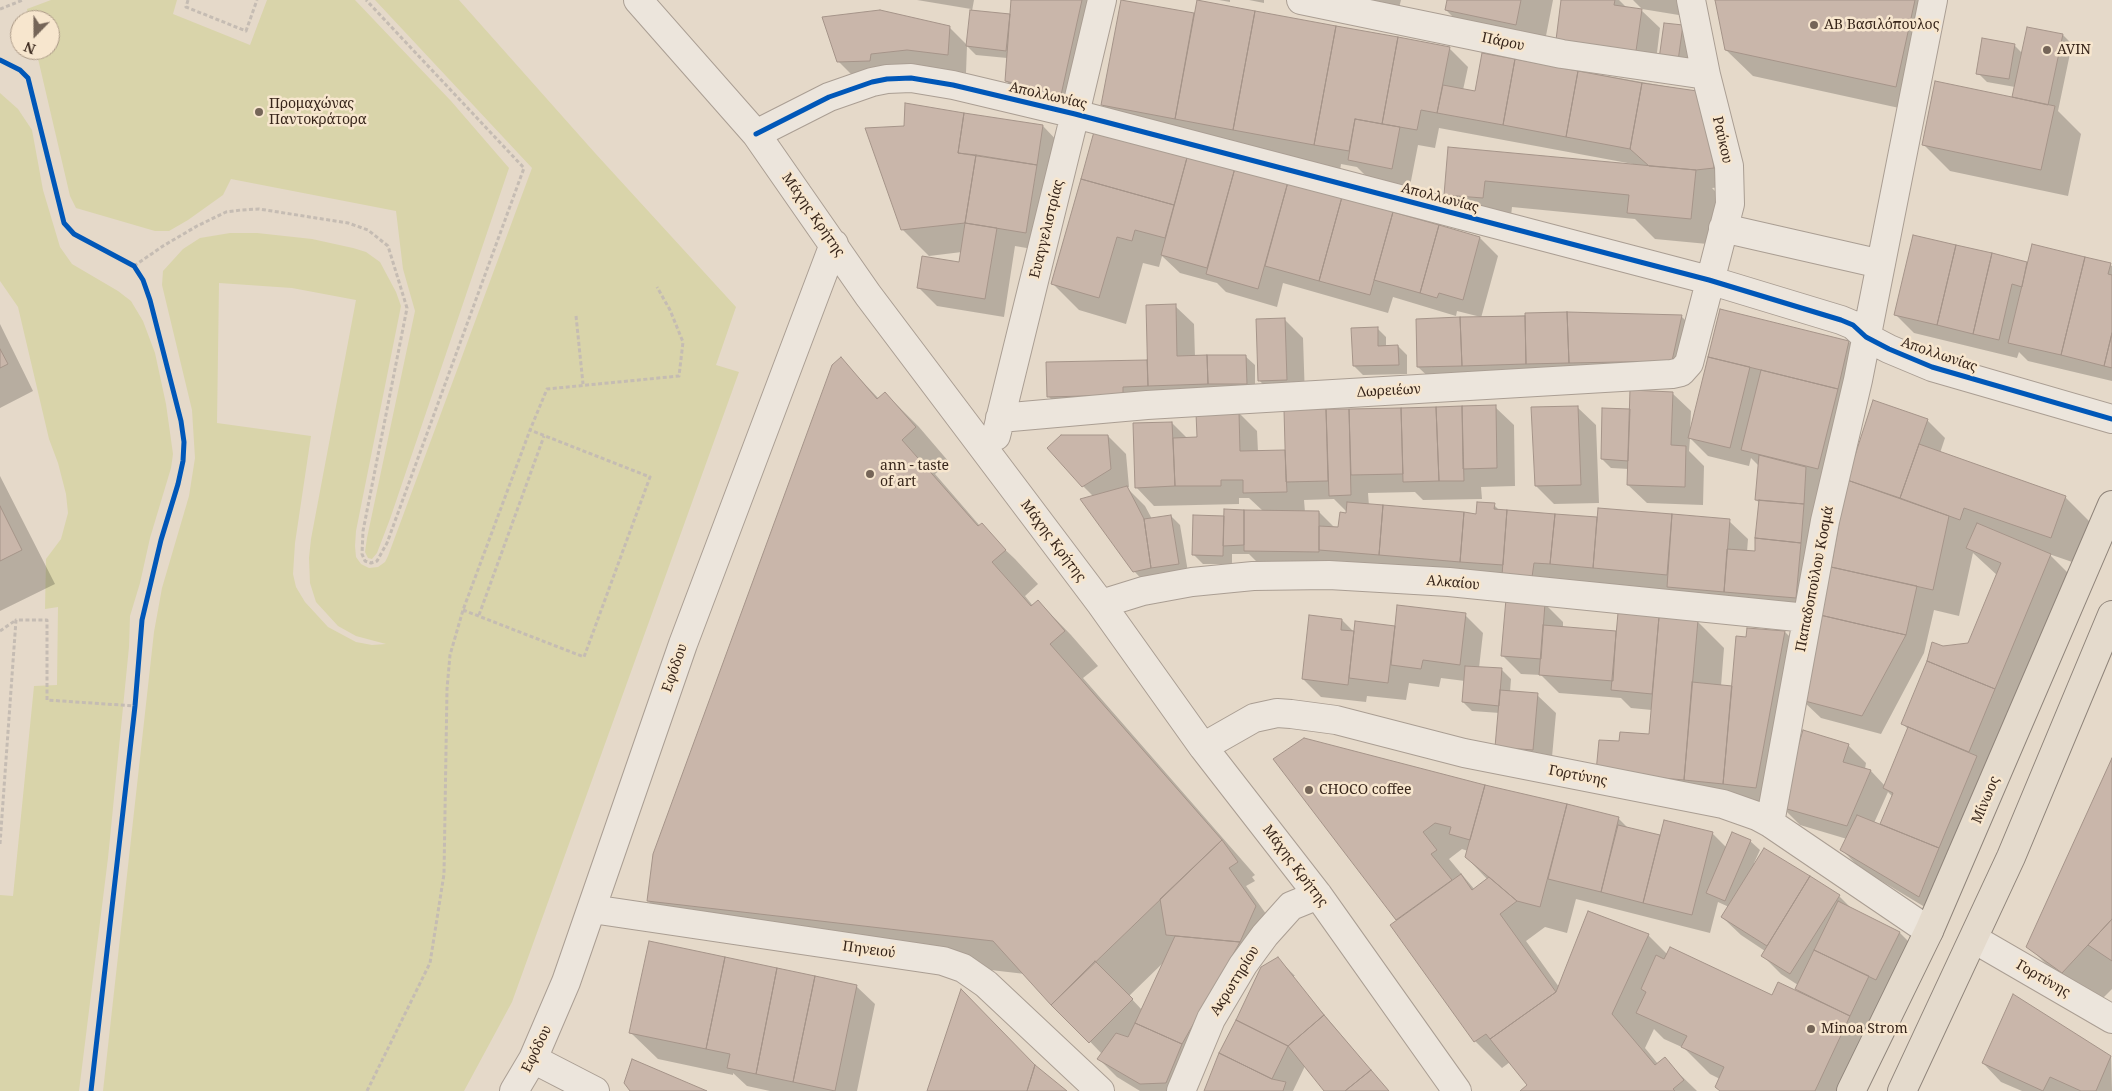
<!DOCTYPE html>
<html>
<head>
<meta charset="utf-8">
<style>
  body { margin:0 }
  #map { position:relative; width:2112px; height:1091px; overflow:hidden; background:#e5d9c9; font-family:"Noto Serif",serif }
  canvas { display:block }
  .north { position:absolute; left:10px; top:10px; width:50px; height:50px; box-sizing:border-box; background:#f7e6ce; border:1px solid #ab9986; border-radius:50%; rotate:202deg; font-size:14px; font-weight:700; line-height:20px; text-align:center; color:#38261b }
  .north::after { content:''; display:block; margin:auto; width:18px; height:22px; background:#756558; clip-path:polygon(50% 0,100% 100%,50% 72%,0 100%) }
</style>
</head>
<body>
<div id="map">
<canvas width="2112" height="1091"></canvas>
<div class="north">N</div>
</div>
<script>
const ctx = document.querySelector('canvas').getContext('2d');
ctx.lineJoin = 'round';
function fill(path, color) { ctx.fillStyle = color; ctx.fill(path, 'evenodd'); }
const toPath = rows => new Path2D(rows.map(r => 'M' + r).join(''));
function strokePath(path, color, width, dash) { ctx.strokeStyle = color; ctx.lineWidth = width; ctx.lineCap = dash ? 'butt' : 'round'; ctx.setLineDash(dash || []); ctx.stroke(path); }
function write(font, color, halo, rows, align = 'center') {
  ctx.font = font + ' "Noto Serif",serif'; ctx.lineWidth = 5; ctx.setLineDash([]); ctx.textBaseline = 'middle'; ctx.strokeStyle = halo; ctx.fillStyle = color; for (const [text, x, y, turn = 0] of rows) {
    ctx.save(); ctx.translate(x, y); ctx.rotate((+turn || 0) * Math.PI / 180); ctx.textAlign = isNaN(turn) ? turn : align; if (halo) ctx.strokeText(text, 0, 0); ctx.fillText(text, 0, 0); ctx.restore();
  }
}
const green = toPath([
  [51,0,177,0,173,14,250,45,267,0,355,0,451,101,509,168,390,519,377,553,372,559,368,558,365,552,367,538,415,311,403,269,396,211,231,179,223,195,188,220,169,231,155,231,76,208,70,196,36,50,50,50,50,20,29,20,27,9],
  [375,0,459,0,595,153,736,307,716,365,739,372,512,1002,464,1091,103,1091,154,632,162,588,189,496,195,458,192,410,162,285,163,271,183,249,200,238,230,233,257,233,312,239,353,248,366,252,380,262,396,292,401,306,356,531,355,546,356,557,361,564,369,568,378,567,385,562,388,556,532,168],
  [219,283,292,288,356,300,311,539,309,558,310,583,316,602,338,626,356,636,386,644,372,645,356,642,328,627,305,602,296,587,293,574,295,543,311,436,217,423],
  [0,93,18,109,32,130,43,190,60,247,72,264,118,291,131,301,143,321,155,353,166,404,173,454,171,468,150,538,140,583,130,616,129,647,108,858,79,1091,0,1091,0,895,13,896,34,686,57,685,58,607,45,609,46,559,61,539,68,513,66,494,58,463,49,439,18,307,0,281]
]);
const shadow = toPath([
  [917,0,974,0,972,11,1010,15,1011,0,1115,0,1087,121,1033,107,1006,81,1007,58,976,55,967,46,966,73,926,68,857,80,838,61,949,27,967,45,971,9],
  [1219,0,1230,0,1230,2],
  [1249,0,1264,0,1264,3],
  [1362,0,1401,0,1399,8],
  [1448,0,1553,0,1543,51,1473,37,1446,10],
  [1562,0,1619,0,1627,8,1641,10,1660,28,1655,69],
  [1633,0,1695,0,1697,18,1642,9],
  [1716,0,1942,0,1922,113,1753,76,1726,50],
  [1194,15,1449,48,1468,67,1463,90,1476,93,1483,54,1704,93,1732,186,1712,188,1722,198,1718,245,1655,239,1635,219,1512,207,1510,225,1472,221,1446,194,1450,148,1632,166,1633,164,1439,128,1435,148,1418,145,1410,186,1368,178,1357,167,1341,164,1340,171,1129,131,1103,105],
  [1682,26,1691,35,1687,70,1670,67],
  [2063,35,2072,44,2058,111,2081,134,2068,196,1950,171,1923,144,2013,99,2015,87,1987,82,1978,73,2014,45,2022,53],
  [1043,126,1061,145,1044,251,1015,246,1004,317,937,306,918,287,960,263,962,252,929,256,902,229],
  [1096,130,1480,238,1498,256,1481,318,1567,313,1682,317,1700,335,1690,379,1437,385,1418,367,1481,317,1457,311,1456,316,1393,297,1388,313,1283,283,1277,307,1226,292,1217,283,1180,273,1162,256,1159,267,1143,263,1126,324,1079,310,1053,284],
  [1914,237,2028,264,2110,265,2112,266,2112,381,2028,361,2019,352,2017,358,1914,333,1895,314],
  [1175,306,1194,324,1195,357,1245,356,1255,365,1255,392,1067,415,1049,397,1047,363,1148,361],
  [1721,310,1849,342,1867,360,1814,616,1264,569,1249,554,1232,554,1232,564,1203,564,1194,555,1225,517,1263,511,1249,498,1239,498,1239,504,1154,506,1136,487,1172,423,1188,439,1198,439,1239,413,1257,431,1258,452,1287,452,1286,412,1495,407,1514,425,1515,486,1481,487,1482,499,1423,500,1415,492,1368,493,1369,506,1477,515,1494,505,1500,511,1598,519,1599,509,1729,521,1748,539,1747,552,1756,552,1760,503,1756,500,1759,466,1751,458,1749,466,1708,456,1690,438,1689,451,1704,466,1703,505,1647,503,1628,485,1629,469,1611,468,1602,459,1631,410,1672,393,1691,411,1690,433],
  [1334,499,1347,512,1340,528,1335,528,1319,512,1305,512,1304,500],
  [1284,319,1303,338,1305,398,1277,399,1259,380],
  [0,324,33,391,0,408],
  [1377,328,1386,337,1386,347,1398,346,1407,355,1407,374,1363,375,1354,366],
  [841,359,879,399,885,393,919,427,949,462,935,474,980,526,1015,559,1038,584,1025,596,1033,606,1038,601,1071,635,1098,666,1083,678,1255,875,1252,877,1255,881,1246,886,1274,925,1200,1062,1188,1091,1140,1091,1117,1077,1099,1059,1102,1054,1025,974,682,934,648,901],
  [1165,961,1142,1010,1129,996],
  [1577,407,1596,425,1599,503,1554,504,1536,486],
  [1927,420,1945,438,1940,453,2065,497,2092,524,2078,564,2049,554,2077,582,1938,915,1860,868,1842,850,1847,839,1800,825,1782,807,1848,745,1866,763,1865,769,1871,771,1885,786,1909,730,1903,724,1928,661,1943,648,1969,644,1998,576,1973,553,1959,616,1934,610,1924,653,1881,734,1821,718,1802,700,1832,567,1848,480],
  [1888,792,1893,797,1881,826,1874,823],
  [1108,436,1126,454,1129,487,1127,488,1145,506,1152,519,1171,516,1180,525,1188,572,1152,590,1134,571,1093,496,1083,486],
  [0,476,55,584,0,611],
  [1545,604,1563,622,1563,628,1618,633,1659,618,1697,621,1724,648,1721,686,1733,687,1748,638,1785,632,1803,650,1774,806,1624,799,1621,743,1650,735,1652,710,1631,708,1621,698,1559,693,1541,675,1521,674,1502,655],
  [1465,615,1483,633,1479,668,1502,670,1511,679,1510,692,1537,695,1556,713,1551,768,1515,765,1500,713,1472,711,1463,702,1465,681,1441,678,1439,687,1409,683,1406,700,1367,696,1366,702,1321,697,1303,679,1342,620,1355,633],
  [1275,760,1484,786,1619,819,1629,829,1661,837,1712,833,1727,848,1750,841,1760,850,1754,863,1756,863,1764,850,1839,896,1852,909,1900,933,1918,951,1868,1034,1863,1032,1875,1044,1854,1091,1721,1091,1720,1079,1710,1074,1684,1048,1664,1039,1654,1029,1645,1048,1658,1064,1664,1059,1697,1091,1522,1091,1529,1086,1510,1062,1502,1068,1475,1041,1398,920],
  [1462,849,1468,851,1466,857,1488,880,1475,890,1449,859],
  [1576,899,1710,933,1718,902,1729,907,1722,917,1741,935,1765,951,1762,955,1781,974,1798,985,1796,989,1802,995,1773,996,1668,955,1648,935,1559,987,1526,941,1545,927,1567,933],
  [2112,761,2112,989,2096,1005,2062,980,2028,946],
  [1277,958,1295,976,1292,976,1388,1091,1326,1091,1305,1066,1293,1091,1206,1091],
  [856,986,875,1004,857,1091,770,1091,747,1086,733,1073,733,1075,658,1059,631,1033],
  [2111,1057,2112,1091,2022,1091,2001,1082,1983,1063]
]);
const building = toPath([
  [1011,0,1082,0,1061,95,1005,81,1011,0],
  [1121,0,1194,13,1175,119,1101,105,1121,0],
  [1197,0,1255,11,1233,130,1175,119,1197,0],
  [1447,0,1521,0,1516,25,1445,10,1447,0],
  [1561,0,1615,0,1614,5,1642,9,1636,51,1556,40,1561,0],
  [1715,0,1915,0,1896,87,1725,50,1715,0],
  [880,10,950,26,948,55,907,50,871,54,870,61,837,62,822,17,880,10],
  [970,10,1010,14,1006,51,966,46,970,10],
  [1255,11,1336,26,1314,145,1233,130,1255,11],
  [1664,23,1683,25,1678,61,1659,59,1664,23],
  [1336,26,1398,37,1382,124,1355,119,1349,151,1314,145,1336,26],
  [2027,27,2063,34,2048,105,2012,97,2027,27],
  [1398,37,1450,47,1437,113,1421,110,1417,130,1382,124,1398,37],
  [1982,38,2015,44,2009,79,1976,74,1982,38],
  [1482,53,1515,59,1503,125,1437,113,1443,85,1475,91,1482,53],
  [1515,59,1578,71,1566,137,1503,125,1515,59],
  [1578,71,1642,83,1630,149,1566,137,1578,71],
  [1935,81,2055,106,2041,170,1922,145,1935,81],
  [1642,83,1704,92,1714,168,1696,170,1649,166,1630,149,1642,83],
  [905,103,964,113,958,153,976,155,965,223,901,230,865,128,904,126,905,103],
  [964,113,1043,125,1037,165,958,153,964,113],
  [1355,119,1400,127,1392,169,1348,160,1355,119],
  [1095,128,1188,154,1174,205,1081,179,1095,128],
  [1448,147,1696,170,1691,219,1627,213,1629,195,1485,181,1483,198,1444,195,1448,147],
  [1188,154,1235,168,1207,268,1161,255,1188,154],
  [976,155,1037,165,1026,233,965,223,976,155],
  [1235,168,1288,182,1258,289,1206,274,1235,168],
  [1081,179,1174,205,1165,238,1135,230,1132,241,1117,237,1099,298,1051,284,1081,179],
  [1288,182,1342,197,1319,281,1265,266,1288,182],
  [1342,197,1393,212,1370,295,1319,281,1342,197],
  [1393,212,1439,225,1420,293,1374,280,1393,212],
  [965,223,997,228,985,299,917,288,922,256,959,262,965,223],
  [1439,225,1480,237,1463,300,1439,293,1437,298,1420,293,1439,225],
  [1913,235,1956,245,1937,325,1894,315,1913,235],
  [2032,244,2085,257,2061,355,2008,343,2032,244],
  [1956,245,1992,253,1973,334,1937,325,1956,245],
  [1992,253,2027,262,2022,287,2012,284,1999,340,1973,334,1992,253],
  [2085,257,2111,263,2108,274,2112,275,2112,333,2104,366,2061,355,2085,257],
  [1176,304,1177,356,1207,355,1208,384,1148,386,1146,305,1176,304],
  [1720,309,1849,341,1838,389,1708,357,1720,309],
  [1567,312,1569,363,1526,364,1525,313,1567,312],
  [1567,312,1682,315,1672,361,1569,363,1567,312],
  [1525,316,1526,364,1462,366,1460,317,1525,316],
  [1460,317,1462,366,1417,367,1416,319,1460,317],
  [1285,318,1287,380,1258,381,1256,319,1285,318],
  [1378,327,1378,346,1398,345,1399,365,1353,366,1351,328,1378,327],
  [2112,333,2112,368,2104,366,2112,333],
  [0,349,8,364,0,368,0,349],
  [1207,355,1246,355,1247,384,1208,384,1207,355],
  [841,357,877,399,885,392,916,427,902,440,978,526,982,523,1006,550,992,562,1031,606,1038,600,1065,631,1050,644,1222,840,1051,1005,993,941,647,901,653,854,832,365,841,357],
  [1708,357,1750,367,1730,448,1688,438,1708,357],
  [1147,360,1148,386,1123,387,1123,395,1047,397,1046,362,1147,360],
  [1761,370,1838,389,1818,469,1741,450,1761,370],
  [1630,390,1673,392,1671,445,1686,446,1685,487,1627,485,1630,390],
  [1873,400,1928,419,1900,498,1847,480,1873,400],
  [1496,405,1497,468,1463,469,1462,406,1496,405],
  [1462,406,1464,481,1439,481,1436,407,1462,406],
  [1578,406,1581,485,1535,486,1531,407,1578,406],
  [1436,407,1439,481,1403,482,1401,408,1436,407],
  [1401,408,1403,474,1351,475,1349,409,1401,408],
  [1602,408,1630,409,1628,461,1601,459,1602,408],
  [1326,409,1349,409,1351,495,1329,496,1326,409],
  [1326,409,1328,481,1286,482,1284,410,1326,409],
  [1239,412,1240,451,1285,450,1287,492,1243,493,1243,480,1221,480,1221,486,1175,486,1173,438,1197,437,1196,413,1239,412],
  [1172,422,1175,486,1135,488,1133,423,1172,422],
  [1061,435,1108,435,1111,469,1082,487,1047,448,1061,435],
  [1919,444,2066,496,2051,538,1964,508,1960,520,1900,498,1919,444],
  [1759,455,1806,467,1804,504,1755,500,1759,455],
  [1847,480,1949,516,1933,590,1831,567,1847,480],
  [1127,486,1144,519,1151,568,1133,572,1080,499,1127,486],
  [1759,500,1804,504,1801,543,1755,538,1759,500],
  [1347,502,1383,505,1379,555,1319,550,1319,526,1338,527,1340,512,1346,513,1347,502],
  [1477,502,1495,503,1494,509,1507,510,1503,565,1460,562,1464,512,1476,514,1477,502],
  [1383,505,1464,512,1460,562,1379,555,1383,505],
  [0,506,22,550,0,561,0,506],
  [1598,508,1672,514,1667,575,1593,568,1598,508],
  [1224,509,1244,510,1244,545,1223,546,1224,509],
  [1244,510,1319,511,1319,552,1244,551,1244,510],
  [1507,510,1555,514,1550,564,1534,563,1532,577,1502,575,1507,510],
  [1555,514,1597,517,1593,568,1550,564,1555,514],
  [1672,514,1730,519,1724,592,1667,587,1672,514],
  [1171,515,1179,564,1151,568,1144,519,1171,515],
  [1193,515,1224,516,1223,556,1192,555,1193,515],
  [1977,523,2051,554,1995,689,1927,661,1932,642,1943,646,1968,643,2001,563,1966,548,1977,523],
  [1755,538,1801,543,1796,598,1724,592,1727,549,1755,551,1755,538],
  [1831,567,1917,586,1906,635,1820,615,1831,567],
  [1506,599,1545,603,1541,659,1501,656,1506,599],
  [1397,605,1466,613,1460,665,1423,660,1421,669,1391,665,1397,605],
  [1618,613,1659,617,1652,694,1611,690,1618,613],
  [1309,615,1342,619,1341,630,1354,631,1348,685,1302,679,1309,615],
  [1820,615,1906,635,1862,716,1801,700,1820,615],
  [1659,617,1698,620,1684,780,1596,772,1599,740,1619,741,1620,732,1649,734,1659,617],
  [1355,621,1395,626,1388,683,1349,678,1355,621],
  [1543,625,1616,631,1613,681,1539,675,1543,625],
  [1747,628,1785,631,1756,788,1723,784,1736,636,1746,637,1747,628],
  [1927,661,1995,689,1969,752,1901,724,1927,661],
  [1465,666,1502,668,1499,706,1462,702,1465,666],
  [1692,682,1732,686,1723,784,1684,780,1692,682],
  [1500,690,1538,693,1533,750,1495,747,1500,690],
  [1908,727,1977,756,1939,848,1880,824,1893,793,1883,788,1908,727],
  [1803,730,1849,744,1843,762,1871,770,1847,826,1780,807,1803,730],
  [1304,738,1485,785,1470,840,1449,834,1451,827,1435,823,1423,832,1437,850,1431,854,1452,880,1396,920,1273,759,1304,738],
  [2112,758,2112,919,2062,973,2026,947,2112,758],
  [1485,785,1567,804,1540,907,1517,901,1465,857,1485,785],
  [1567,804,1619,817,1601,892,1548,879,1567,804],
  [1857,815,1939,848,1919,897,1840,850,1857,815],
  [1664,820,1713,832,1692,915,1643,903,1664,820],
  [1618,825,1660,835,1643,903,1601,892,1618,825],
  [1732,832,1751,840,1725,901,1706,893,1732,832],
  [1222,840,1238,862,1229,868,1256,906,1240,942,1166,935,1160,899,1222,840],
  [1764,848,1810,876,1767,946,1721,917,1764,848],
  [1461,874,1472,890,1489,877,1517,901,1500,914,1556,992,1490,1039,1486,1034,1474,1042,1390,925,1461,874],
  [1810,876,1840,895,1790,974,1761,956,1810,876],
  [1838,901,1900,932,1876,980,1814,950,1838,901],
  [1588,911,1649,934,1612,1014,1655,1065,1665,1057,1684,1080,1673,1089,1675,1091,1520,1091,1527,1085,1490,1039,1556,992,1588,911],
  [2112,919,2112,961,2088,945,2112,919],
  [1175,936,1240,942,1182,1044,1135,1023,1175,936],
  [649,941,725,957,706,1049,629,1033,649,941],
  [1670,947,1772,995,1778,982,1850,1016,1815,1091,1720,1091,1715,1087,1724,1067,1681,1047,1687,1036,1636,1013,1646,992,1641,989,1656,955,1664,959,1670,947],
  [1814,950,1869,976,1850,1016,1795,989,1814,950],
  [725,957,777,968,756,1074,727,1068,730,1054,706,1049,725,957],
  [1278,957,1324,1015,1288,1046,1236,1020,1261,967,1278,957],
  [1095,961,1133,999,1089,1043,1051,1005,1095,961],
  [777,968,815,976,793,1082,756,1074,777,968],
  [815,976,857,985,835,1091,793,1082,815,976],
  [961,989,1035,1065,1027,1091,927,1091,961,989],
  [2013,994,2111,1056,2096,1091,2081,1091,2050,1077,2043,1091,1982,1063,2013,994],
  [1324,1015,1371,1070,1345,1091,1324,1091,1288,1046,1324,1015],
  [1236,1020,1288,1046,1272,1079,1219,1053,1236,1020],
  [1135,1023,1182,1044,1166,1083,1140,1084,1097,1059,1116,1033,1128,1037,1135,1023],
  [1219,1053,1272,1079,1286,1082,1283,1091,1204,1091,1219,1053],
  [632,1059,707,1091,630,1091,624,1083,632,1059],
  [1035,1065,1067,1091,1027,1091,1035,1065],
  [1371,1070,1389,1091,1345,1091,1371,1070]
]);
const path = toPath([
  [188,0,186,7,246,31,257,0],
  [0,9,23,0],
  [0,60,20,70,28,78,64,223,74,234,134,266,143,280,150,300,181,421,184,442,183,461,178,484,161,540,142,620,135,706,91,1091],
  [134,266,163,246,197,226,226,212,241,210,259,209,348,223,368,230,388,246,407,308,363,531,362,554,365,561,371,563,377,561,387,543,524,168,366,0],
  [576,316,583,384],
  [463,610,584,657,650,477,530,430],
  [479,615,544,436],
  [0,631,16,620],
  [0,844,16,620,47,620,47,700,135,706],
  [367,1091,430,963,444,874,447,689,450,655,463,610,530,430,547,389,679,376,683,342,670,310,657,287]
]);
const minor = toPath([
  [638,0,756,134,868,295,1101,604,1203,747,1318,895,1457,1091],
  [1301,0,1562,54,1706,75],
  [756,134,829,97,872,82,887,79,911,78,953,85,1075,114,1709,280,1841,320,1853,325,1866,337,1889,349,1932,367,2112,419],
  [1723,228,1881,264],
  [1000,418,1147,405,1672,374,1681,372,1689,363,1730,204,1729,166,1706,75,1691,0],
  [996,436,1075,114,1102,0],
  [1101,604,1143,591,1192,582,1253,576,1329,575,1449,582,1807,618],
  [1203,747,1254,718,1277,713,1291,714,1336,720,1464,753,1723,804,1757,816,1770,823,1929,931],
  [1770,823,1825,521,1858,380,1933,0],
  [592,909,943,961,963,968,986,984,1100,1091],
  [1974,939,2112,1019],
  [533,1059,595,1091],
  [514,1091,533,1059,566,982,683,644,834,244],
  [1181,1091,1211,1019,1243,965,1265,935,1291,906,1318,895]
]);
const major = toPath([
  [1851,1091,1929,931,2112,505],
  [1902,1091,2011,857,2112,615]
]);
const cycleway = toPath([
  [0,60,20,70,28,78,64,223,74,234,134,266,143,280,150,300,181,421,184,442,183,461,178,484,161,540,142,620,135,706,91,1091],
  [756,134,829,97,872,82,887,79,911,78,953,85,1075,114,1709,280,1841,320,1853,325,1866,337,1889,349,1932,367,2112,419]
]);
const markers = [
  [1814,25,5,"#756558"],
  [2047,50,5,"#756558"],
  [259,112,5,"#756558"],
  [870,474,5,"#756558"],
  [1309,790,5,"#756558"],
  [1811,1029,5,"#756558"]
];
const poiNames = [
  ["ΑΒ Βασιλόπουλος",1824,25],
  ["AVIN",2057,50],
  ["Προμαχώνας",269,104],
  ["Παντοκράτορα",269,120],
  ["ann - taste",880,466],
  ["of art",880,482],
  ["CHOCO coffee",1319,790],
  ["Minoa Strom",1821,1029]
];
const streetNames = [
  ["Πάρου",1503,42,12],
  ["Απολλωνίας",1048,96,13],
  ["Ραύκου",1722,140,77],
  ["Απολλωνίας",1440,198,15],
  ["Μάχης Κρήτης",813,215,55],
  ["Ευαγγελιστρίας",1047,229,-76],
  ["Απολλωνίας",1939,355,19],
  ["Δωρειέων",1389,391,-3],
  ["Μάχης Κρήτης",1053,541,53],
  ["Παπαδοπούλου Κοσμά",1815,579,-79],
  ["Αλκαίου",1453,583,5],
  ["Εφόδου",675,668,-71],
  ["Γορτύνης",1578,776,11],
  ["Μίνωος",1986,800,-67],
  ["Μάχης Κρήτης",1295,866,53],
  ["Πηνειού",869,950,8],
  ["Γορτύνης",2043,979,30],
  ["Ακρωτηρίου",1235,981,-58],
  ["Εφόδου",537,1049,-64]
];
fill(green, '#d9d4aa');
fill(shadow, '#0003');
fill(building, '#c9b6aa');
strokePath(building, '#a59489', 1);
strokePath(minor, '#aa9e93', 30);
strokePath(major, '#8f847a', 30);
strokePath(path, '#c5bcb3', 3, [4, 2.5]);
strokePath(minor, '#ece5dc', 28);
strokePath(major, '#e4dacc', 28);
strokePath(cycleway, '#0057b8', 5);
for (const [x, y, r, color] of markers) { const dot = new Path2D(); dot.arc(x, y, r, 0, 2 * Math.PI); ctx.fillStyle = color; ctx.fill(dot); strokePath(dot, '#f7e6ce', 2); }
write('14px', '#38261b', '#f7e6ce', poiNames, 'left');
write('14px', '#38261b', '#f7e6ce', streetNames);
</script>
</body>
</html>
